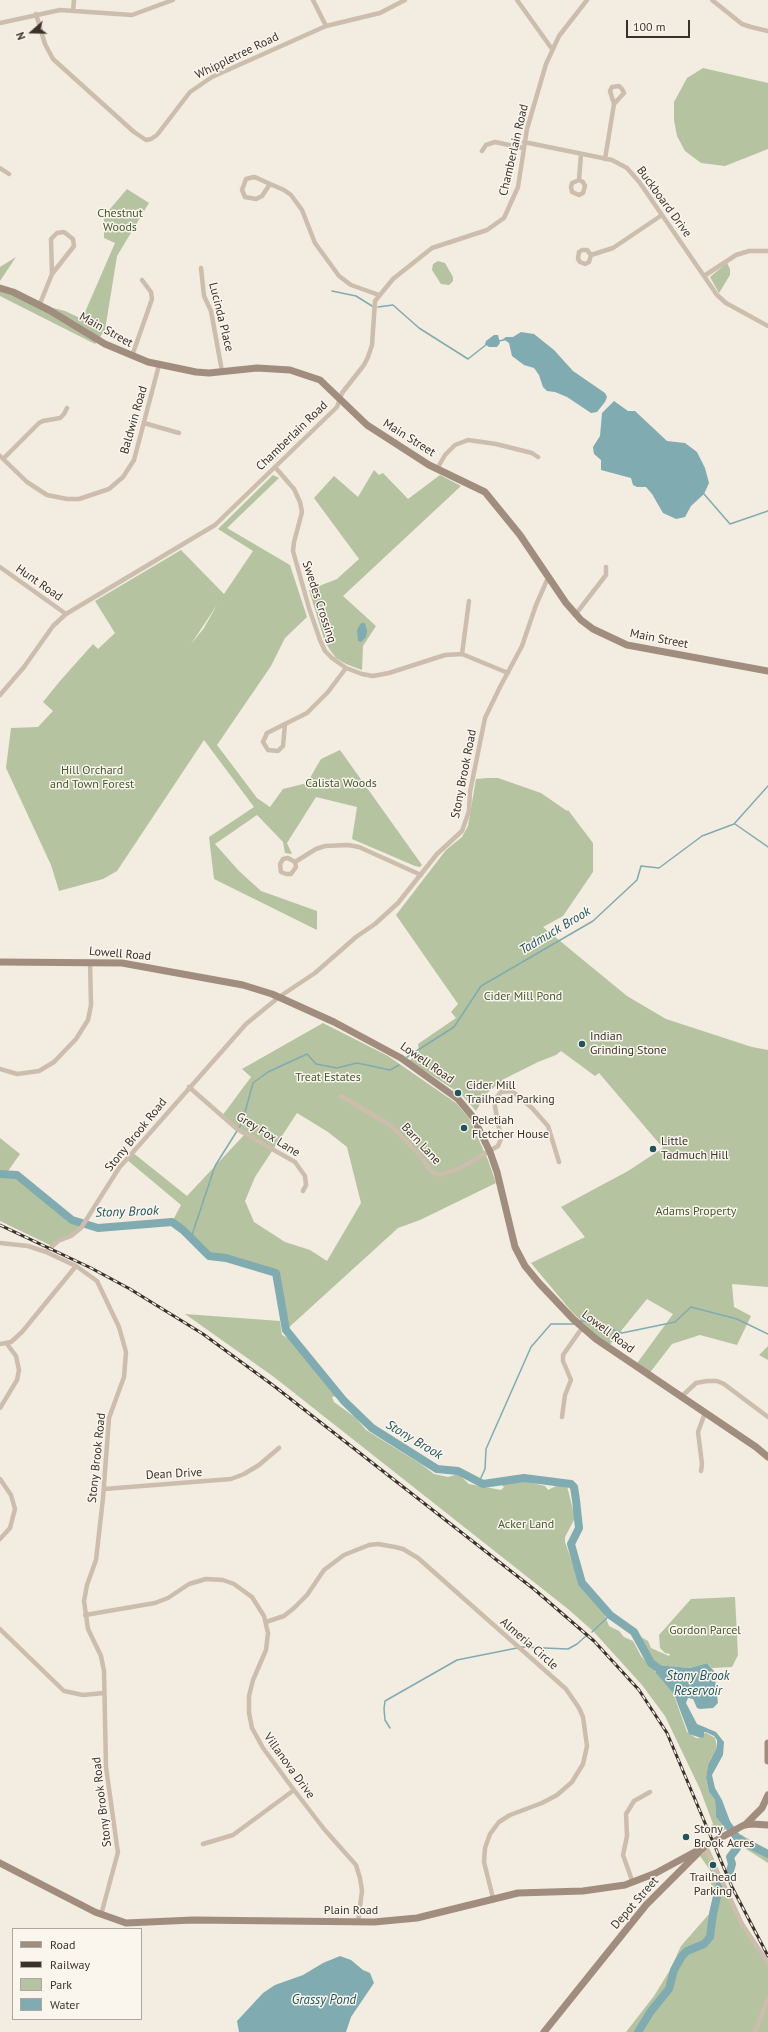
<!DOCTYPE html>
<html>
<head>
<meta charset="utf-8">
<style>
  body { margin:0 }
  #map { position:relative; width:768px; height:2032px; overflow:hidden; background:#f3ece1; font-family:"PT Sans",sans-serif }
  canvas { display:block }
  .legend { position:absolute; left:12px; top:1928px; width:130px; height:92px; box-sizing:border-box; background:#faf6ee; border:1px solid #ada7a0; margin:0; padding:5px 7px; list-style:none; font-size:12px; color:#3a312b }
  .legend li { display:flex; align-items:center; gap:8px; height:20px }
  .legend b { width:20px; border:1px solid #ada7a0 }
  .north { position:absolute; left:12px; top:12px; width:40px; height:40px; -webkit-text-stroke:3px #faf6ee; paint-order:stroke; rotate:250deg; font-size:11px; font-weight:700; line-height:16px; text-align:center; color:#3a312b }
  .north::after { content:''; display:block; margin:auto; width:14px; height:18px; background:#3a312b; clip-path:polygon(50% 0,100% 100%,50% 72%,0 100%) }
  .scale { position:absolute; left:626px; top:20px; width:64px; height:18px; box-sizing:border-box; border:2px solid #3a312b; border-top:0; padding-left:5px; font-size:12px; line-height:14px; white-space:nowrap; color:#3a312b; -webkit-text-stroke:3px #faf6ee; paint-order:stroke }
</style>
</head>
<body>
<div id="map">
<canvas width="768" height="2032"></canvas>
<ul class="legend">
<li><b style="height:5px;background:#a08d7e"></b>Road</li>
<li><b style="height:5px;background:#3a312b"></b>Railway</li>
<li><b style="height:11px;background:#b5c3a1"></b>Park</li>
<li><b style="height:11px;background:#80abb0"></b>Water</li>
</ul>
<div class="north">N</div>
<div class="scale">100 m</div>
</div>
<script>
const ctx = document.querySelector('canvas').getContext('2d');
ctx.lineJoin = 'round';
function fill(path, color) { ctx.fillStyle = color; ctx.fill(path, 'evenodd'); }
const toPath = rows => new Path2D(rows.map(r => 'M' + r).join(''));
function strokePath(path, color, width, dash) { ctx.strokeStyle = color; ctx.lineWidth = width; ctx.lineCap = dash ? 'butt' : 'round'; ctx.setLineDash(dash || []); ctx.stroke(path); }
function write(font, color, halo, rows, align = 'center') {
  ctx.font = font + ' "PT Sans",sans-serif'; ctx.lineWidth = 3; ctx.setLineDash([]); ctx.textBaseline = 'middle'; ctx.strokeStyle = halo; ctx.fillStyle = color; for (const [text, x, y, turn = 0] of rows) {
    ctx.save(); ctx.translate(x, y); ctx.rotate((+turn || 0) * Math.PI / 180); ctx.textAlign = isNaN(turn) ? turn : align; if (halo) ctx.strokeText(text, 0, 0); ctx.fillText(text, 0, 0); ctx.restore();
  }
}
const green = toPath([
  [703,68,768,83,768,149,725,166,701,163,685,151,677,136,674,120,674,102,687,78],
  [127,189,149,203,117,256,105,330,95,344,0,296,0,285,38,304,65,311,82,319,115,243,104,238,104,216],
  [16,257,0,281,0,267],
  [438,261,445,263,453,277,453,281,449,285,441,284,432,270,433,264],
  [727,263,730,269,730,275,719,293,710,277],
  [374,470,379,475,383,473,408,499,440,475,461,486,343,596,376,626,363,646,362,670,346,664,336,658,330,650,325,642,309,590,337,579,359,559,314,498,334,476,358,497],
  [273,475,279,478,227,528,290,565,307,617,285,638,271,666,217,745,257,798,270,807,283,789,307,783,321,759,340,750,422,865,420,867,415,866,352,839,357,807,316,797,287,843,292,854,285,853,283,842,257,815,215,844,239,871,261,891,317,911,317,930,214,879,209,837,254,807,204,740,117,871,103,879,59,891,51,865,6,768,11,728,38,727,53,711,43,702,60,681,93,644,98,649,115,633,95,601,181,550,224,594,253,551,218,529],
  [217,605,204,628,191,644],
  [487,778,498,778,541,793,567,811,568,810,593,843,593,872,563,916,543,927,627,996,666,1019,752,1047,768,1050,768,1287,732,1284,734,1307,751,1316,737,1345,700,1335,672,1344,648,1375,635,1366,673,1314,647,1299,608,1347,572,1312,531,1263,585,1237,561,1207,628,1171,663,1148,599,1073,595,1076,561,1051,556,1055,538,1062,504,1079,486,1094,476,1111,461,1094,409,1061,419,1052,418,1044,456,1018,451,1012,458,1004,396,915,446,850,462,837,468,826,476,779],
  [323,1023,388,1056,456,1103,469,1118,488,1160,496,1183,420,1220,398,1228,286,1330,276,1273,226,1258,209,1256,172,1222,181,1205,126,1159,132,1152,187,1196,245,1134,222,1116,251,1077,242,1069],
  [297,1113,328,1132,347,1147,361,1203,327,1261,310,1250,285,1242,254,1222,245,1201,255,1177],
  [0,1138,20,1154,6,1174,17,1175,81,1228,52,1246,0,1221],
  [185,1314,280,1321,282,1335,290,1339,316,1372,334,1391,336,1396,332,1397,334,1402,356,1418,366,1430,421,1464,434,1474,448,1477,458,1474,469,1484,501,1490,504,1487,499,1483,502,1481,525,1481,545,1486,548,1490,558,1485,567,1486,575,1518,565,1537,565,1542,579,1581,602,1608,609,1626,619,1631,624,1637,633,1641,641,1656,672,1690,687,1732,696,1738,702,1738,705,1732,715,1738,717,1747,708,1765,706,1779,709,1792,715,1800,716,1817,726,1829,717,1835,711,1827,713,1824,700,1789,665,1716,642,1685,594,1632,568,1609,274,1377],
  [768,1346,768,1360,759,1355],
  [735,1597,738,1655,732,1667,712,1668,707,1663,690,1668,656,1665,641,1637,648,1641,651,1648,669,1656,670,1654,665,1653,660,1648,659,1635,691,1599],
  [738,1833,768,1850,768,1863,743,1847],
  [709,1848,738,1913,768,1965,768,2032,626,2032,654,1996,670,1970,681,1946,709,1914,714,1892,708,1875,712,1873,700,1856]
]);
const water = toPath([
  [521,332,534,334,554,350,573,371,605,393,607,397,605,402,597,412,591,413,567,397,555,392,547,391,543,387,539,375,534,368,524,365,512,356,509,343,503,339,506,337,513,337],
  [494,335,498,335,500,343,497,347,489,347,485,344,486,341],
  [614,401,628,411,635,411,667,441,685,443,697,452,705,468,709,483,704,494,691,506,685,517,676,519,663,513,652,494,646,487,637,487,633,485,631,478,601,470,601,460,594,454,593,447,600,436,602,413],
  [361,623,365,623,367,631,366,637,361,642,358,641,357,630],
  [707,1663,714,1671,718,1703,713,1708,700,1709,697,1708,693,1699,688,1698,686,1703,697,1724,716,1732,724,1742,723,1755,712,1775,715,1788,722,1800,731,1824,725,1828,716,1817,715,1800,709,1792,706,1778,708,1765,717,1747,717,1740,714,1736,706,1732,704,1732,704,1737,701,1738,689,1734,674,1694,656,1673,657,1665,690,1668],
  [340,1956,351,1960,363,1970,370,1973,374,1983,351,2017,346,2032,239,2032,237,2021,263,1993,275,1985,303,1975,323,1963]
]);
const stream = toPath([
  [332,291,356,296,372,306],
  [378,307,393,305,419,328,468,359,487,344],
  [498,341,504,340],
  [704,494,730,524,768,511],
  [735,824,768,847],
  [407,1057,454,1027,481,986,593,921,637,880,641,866,659,868,702,836,734,824,768,786],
  [191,1238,215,1166,242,1123,253,1083,268,1072,307,1054,316,1064,337,1068,357,1063,390,1070,399,1065],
  [580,1321,591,1322,622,1333,675,1322,691,1307,737,1319,768,1334],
  [479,1482,485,1469,486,1449,531,1347,551,1324,574,1324],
  [592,1632,610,1615],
  [521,1647,568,1649,577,1644,586,1636],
  [390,1728,385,1720,384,1709,385,1701,457,1660,517,1648]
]);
const river = toPath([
  [0,1174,17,1175,72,1220,98,1228,172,1222,183,1230,209,1256,226,1258,276,1273,286,1330,344,1401,372,1428,437,1469,458,1471,483,1484,524,1478,571,1484,574,1487,576,1500,579,1528,571,1544,582,1583,610,1615,634,1632,651,1663,659,1669,666,1671],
  [722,1817,738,1839,768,1854],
  [730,1871,732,1864,730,1857,737,1848,740,1839],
  [638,2032,651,2011,669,1989,674,1970,682,1956,687,1951,704,1944,710,1937,713,1914,720,1884]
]);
const street = toPath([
  [313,0,326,26],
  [517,0,552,49],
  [712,0,742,24,751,27,768,31],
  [73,11,74,0],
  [36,14,45,44,53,59,134,132,146,140,151,139,157,135,190,92,212,77,326,26,380,13,405,0],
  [0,23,60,10,132,15,173,0],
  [524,142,612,160,627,168,640,183,717,295,726,303,768,326],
  [482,151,486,145,495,142,523,148],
  [605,159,614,104,610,91,612,87,619,86,622,89,624,93,614,104],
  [0,168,9,174],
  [579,180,583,182,585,186,583,193,579,195,572,192,571,187,572,183,579,180,581,154],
  [270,184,262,196,256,199,245,197,242,190,246,179,254,177,257,178,270,184,284,190,291,195,302,210,315,243,339,276,351,285,379,295],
  [591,255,589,262,585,264,580,262,578,259,579,252,582,250,587,250,591,255,613,248,662,215],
  [201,268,204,296,211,311,222,371],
  [704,276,736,255,749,251,768,251],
  [39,306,52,274,51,239,57,233,64,232,73,239,74,246,52,274],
  [132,356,152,299,151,292,142,280],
  [144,423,179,433],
  [0,456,27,482,47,495,67,499,79,499,109,489,123,477,134,460,159,365],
  [3,459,39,423,43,421,60,418,64,414,67,408],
  [275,467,294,489,300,502,302,512,294,542,293,551,309,608,320,640,325,651,332,658,346,668,362,674,373,676,389,673,445,655,462,654,508,673],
  [437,469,445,455,455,445,468,440,496,444,532,453,538,457],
  [0,567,66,614],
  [575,615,606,575,606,567],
  [462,654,469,601],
  [0,695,24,667,53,626,66,614,215,525,337,407,342,393,364,365,368,357,372,345,375,301,393,279,432,248,487,230,504,218,518,187,527,129,546,64,559,36,587,0],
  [285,724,283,746,278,751,268,750,263,742,267,733,307,713,328,692,346,668],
  [295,862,288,858,283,859,280,864,281,872,286,874,291,874,296,867,295,862,316,849,325,846,348,845,359,847,421,875],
  [0,1069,17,1074,39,1071,54,1062,76,1039,88,1020,91,1005,90,962],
  [189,1087,237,1129,295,1162,305,1176,306,1185,303,1191],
  [341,1096,390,1125,420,1155,429,1169,433,1173,441,1175,462,1167,498,1146,501,1139,494,1101,501,1092,512,1091,532,1108,548,1126,559,1162],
  [0,1243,28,1246,46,1252],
  [0,1344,11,1342,22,1332,76,1266],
  [681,1397,696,1383,707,1381,717,1381,724,1384,768,1417],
  [0,1408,17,1380,19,1370,16,1356,7,1344],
  [562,1417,565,1395,571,1380,563,1361,563,1355,582,1328],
  [701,1471,702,1464,698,1432,705,1413],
  [0,1479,11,1495,15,1509,10,1528,0,1539],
  [104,1489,231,1479,244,1474,259,1465,279,1448],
  [85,1615,155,1603,168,1598,189,1584,206,1579,223,1580,234,1584,252,1597,264,1616,268,1633,266,1650,253,1680,249,1696,249,1713,252,1728,263,1748,294,1790,324,1829,356,1865,360,1878,362,1891,358,1922],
  [266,1622,284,1616,294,1608,307,1595,324,1570,344,1555,369,1545,378,1544,395,1547,403,1549,418,1558,566,1689,579,1708,583,1717,587,1746,583,1764,572,1782,557,1795,542,1803,510,1815,499,1822,490,1834,485,1848,484,1862,493,1898],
  [0,1629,64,1691,83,1695,104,1693],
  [203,1844,233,1835,294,1790],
  [704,1847,722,1881,742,1924,768,1963],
  [633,1883,623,1855,627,1836,626,1814,634,1801,650,1792],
  [101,1915,118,1852,117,1846,106,1767,104,1671,101,1656,88,1629,84,1601,87,1585,96,1560,103,1498,109,1418,124,1377,126,1352,119,1327,97,1281,76,1266,46,1252,58,1241,71,1236,81,1228,119,1168,246,1024,279,997,315,973,356,937,375,924,398,903,437,854,462,831,469,811,470,792,485,718,500,687,522,646,536,605,548,578],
  [755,2032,768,1998]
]);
const secondary = toPath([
  [0,288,13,292,49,310,105,344,148,362,196,372,209,373,257,368,290,370,320,380,367,425,429,465,485,492,520,535,566,603,581,620,593,629,627,645,768,671],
  [0,962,122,963,243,985,272,994,334,1022,401,1058,458,1099,473,1117,490,1152,497,1172,515,1247,525,1266,539,1283,573,1319,596,1339,756,1447,768,1457],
  [768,1743,768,1761],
  [745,1825,762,1808,768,1795],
  [0,1863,95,1912,126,1923,193,1920,374,1922,417,1918,518,1893,583,1891,625,1885,656,1873,704,1847],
  [544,2032,646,1905,704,1847,744,1825,752,1824,768,1825]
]);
const rail = toPath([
  [0,1225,91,1268,130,1289,203,1334,274,1386,535,1590,594,1641,639,1690,667,1733,732,1887,768,1956]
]);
const markers = [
  [582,1044,4,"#21535c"],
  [458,1093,4,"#21535c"],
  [464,1128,4,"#21535c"],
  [653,1149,4,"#21535c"],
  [686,1837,4,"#21535c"],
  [713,1865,4,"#21535c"]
];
const streetNames = [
  ["Whippletree Road",237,56,-26],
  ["Chamberlain Road",514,150,-77],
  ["Buckboard Drive",664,202,54],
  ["Lucinda Place",221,317,76],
  ["Main Street",106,330,29],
  ["Baldwin Road",134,420,-74],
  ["Chamberlain Road",292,436,-44],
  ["Main Street",409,438,32],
  ["Hunt Road",39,583,35],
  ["Swedes Crossing",319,602,72],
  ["Main Street",659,639,11],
  ["Stony Brook Road",464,774,-79],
  ["Lowell Road",120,954,5],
  ["Lowell Road",427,1063,35],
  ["Stony Brook Road",136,1135,-51],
  ["Grey Fox Lane",268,1135,32],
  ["Barn Lane",421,1144,47],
  ["Lowell Road",608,1332,37],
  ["Stony Brook Road",97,1458,-84],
  ["Dean Drive",174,1474,-3],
  ["Almeria Circle",529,1644,41],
  ["Villanova Drive",289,1766,54],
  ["Stony Brook Road",102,1802,-97],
  ["Depot Street",635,1903,-49],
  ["Plain Road",351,1911]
];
const parkNames = [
  ["Chestnut",120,214],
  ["Woods",120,228],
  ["Hill Orchard",92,771],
  ["and Town Forest",92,785],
  ["Calista Woods",341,784],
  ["Cider Mill Pond",523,997],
  ["Treat Estates",328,1078],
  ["Adams Property",696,1212],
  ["Acker Land",526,1525],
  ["Gordon Parcel",705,1631]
];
const poiNames = [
  ["Indian",590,1037],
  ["Grinding Stone",590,1051],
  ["Cider Mill",466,1086],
  ["Trailhead Parking",466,1100],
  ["Peletiah",472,1121],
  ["Fletcher House",472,1135],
  ["Little",661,1142],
  ["Tadmuch Hill",661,1156],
  ["Stony",694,1830],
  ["Brook Acres",694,1844],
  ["Trailhead",713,1878,"center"],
  ["Parking",713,1892,"center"]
];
const waterNames = [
  ["Tadmuck Brook",555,931,-31],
  ["Stony Brook",127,1212,-2],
  ["Stony Brook",414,1440,31],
  ["Stony Brook",698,1676],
  ["Reservoir",698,1691],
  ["Grassy Pond",324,2000]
];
fill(green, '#b5c3a1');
fill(water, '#80abb0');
strokePath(stream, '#80abb0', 1.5);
strokePath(river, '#80abb0', 8);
strokePath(street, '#ccbdad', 4.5);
strokePath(secondary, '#a08d7e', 7);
strokePath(rail, '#3a312b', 3);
strokePath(rail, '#faf6ee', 1.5, [4.5]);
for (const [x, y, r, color] of markers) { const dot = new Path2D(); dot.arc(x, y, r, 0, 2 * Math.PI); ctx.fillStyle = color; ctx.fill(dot); strokePath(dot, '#faf6ee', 1.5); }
write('12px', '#3a312b', '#faf6ee', streetNames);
write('12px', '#46582f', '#faf6ee', parkNames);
write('12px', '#3a312b', '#faf6ee', poiNames, 'left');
write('italic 13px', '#21535c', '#faf6ee', waterNames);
</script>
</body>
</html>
